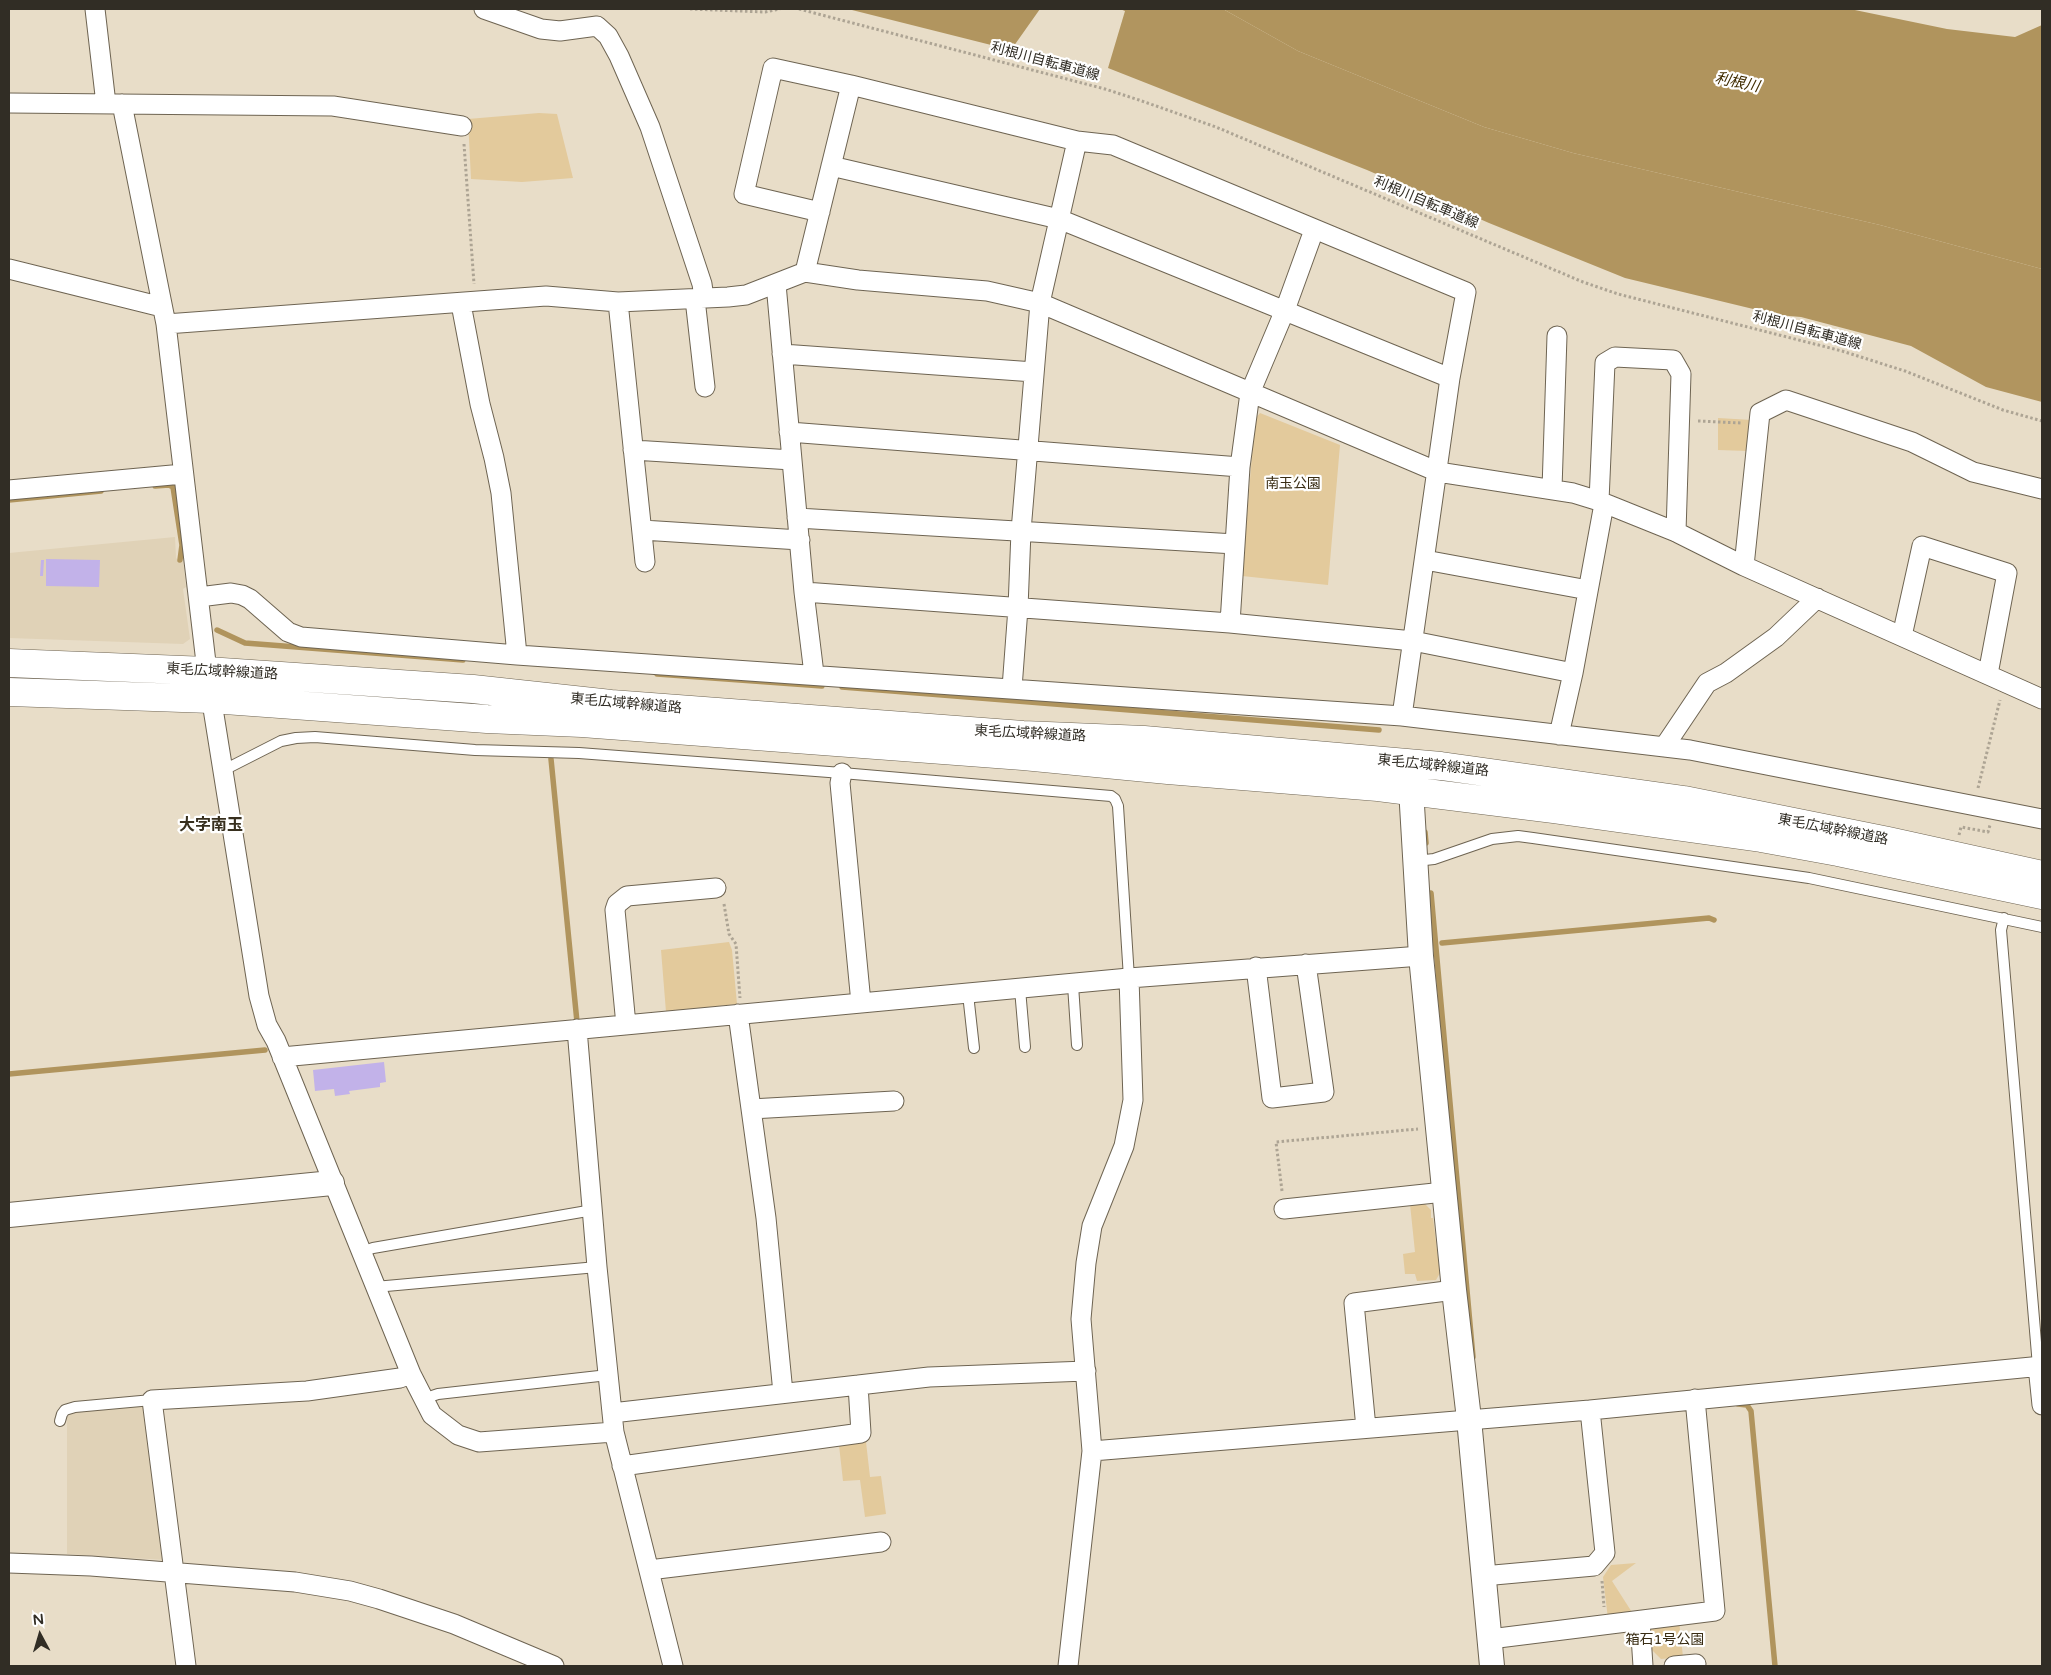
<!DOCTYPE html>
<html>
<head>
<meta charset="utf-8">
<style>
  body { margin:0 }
  #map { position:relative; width:2051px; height:1675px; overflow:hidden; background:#e8ddc8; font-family:"Varela Round",sans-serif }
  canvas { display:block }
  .frame { position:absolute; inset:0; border:10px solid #312d25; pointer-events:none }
  .north { position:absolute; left:15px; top:1610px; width:50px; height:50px; -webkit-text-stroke:4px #fff; paint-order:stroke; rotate:354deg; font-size:14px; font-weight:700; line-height:20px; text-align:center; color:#312d25 }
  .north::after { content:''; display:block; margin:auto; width:18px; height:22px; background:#312d25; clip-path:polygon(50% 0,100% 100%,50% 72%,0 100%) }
</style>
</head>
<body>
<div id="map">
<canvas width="2051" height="1675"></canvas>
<div class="frame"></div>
<div class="north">N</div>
</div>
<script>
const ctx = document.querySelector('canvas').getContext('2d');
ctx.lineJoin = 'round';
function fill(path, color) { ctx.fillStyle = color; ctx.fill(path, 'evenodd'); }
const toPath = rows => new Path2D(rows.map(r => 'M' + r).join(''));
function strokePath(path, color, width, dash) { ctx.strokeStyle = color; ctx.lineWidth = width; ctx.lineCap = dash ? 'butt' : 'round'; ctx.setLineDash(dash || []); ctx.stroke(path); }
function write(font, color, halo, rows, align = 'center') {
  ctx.font = font + ' "Varela Round","Noto Sans JP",sans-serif'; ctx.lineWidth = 4.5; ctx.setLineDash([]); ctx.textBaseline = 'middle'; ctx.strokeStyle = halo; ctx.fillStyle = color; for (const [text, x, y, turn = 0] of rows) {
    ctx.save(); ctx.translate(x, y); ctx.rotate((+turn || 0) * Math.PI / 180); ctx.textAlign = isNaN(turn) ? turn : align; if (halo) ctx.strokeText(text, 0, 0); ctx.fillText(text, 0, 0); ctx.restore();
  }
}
const built = toPath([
  [175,537,176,558,179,561,183,560,186,587,183,589,190,639,183,644,9,638,9,553],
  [145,1406,165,1560,67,1554,67,1417,73,1412]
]);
const green = toPath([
  [539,113,557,114,573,178,522,182,471,179,468,119],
  [1260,413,1340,445,1328,585,1242,576,1255,419],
  [1718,418,1752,420,1748,451,1718,450],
  [729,942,732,950,737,1004,666,1012,661,950],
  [1424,1203,1431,1210,1431,1218,1433,1218,1440,1273,1436,1280,1417,1281,1415,1274,1405,1274,1403,1254,1415,1252,1410,1204],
  [866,1442,870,1477,881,1476,886,1514,865,1517,860,1480,843,1481,839,1445],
  [1636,1563,1612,1581,1635,1617,1608,1619,1603,1577,1611,1565],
  [1679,1621,1683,1657,1661,1659,1651,1649,1649,1630,1659,1622]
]);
const forest = toPath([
  [848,9,1040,9,1011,50],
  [1120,9,1223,9,1298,51,1484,127,1573,153,1880,225,2042,269,2042,402,1986,387,1911,346,1801,317,1778,315,1625,278,1489,223,1367,170,1108,68,1125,11]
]);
const water = toPath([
  [1223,9,1850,9,1947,29,2015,37,2042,25,2042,269,1880,225,1573,153,1484,127,1298,51]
]);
const stream = toPath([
  [155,486,169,485,173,487,182,545,180,560],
  [9,500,101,491],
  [217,630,245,643,463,660],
  [657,674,822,686],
  [842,687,1379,730],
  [551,759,577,1022],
  [1425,832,1426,843],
  [1431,893,1473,1357],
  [1442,943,1709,918,1714,920],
  [9,1074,265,1050],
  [1738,1404,1747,1405,1751,1411,1775,1666]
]);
const building = toPath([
  [46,559,100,560,99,587,46,586],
  [41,560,44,560,43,576,40,576],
  [384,1062,386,1082,380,1083,380,1087,349,1091,350,1094,335,1096,334,1089,315,1091,313,1070]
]);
const path = toPath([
  [690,9,765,12,780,9],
  [799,9,1105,89,1139,100,1216,127,1583,282,1618,294,1842,351,1905,371,2003,410,2042,421],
  [464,144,474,284],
  [1698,421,1741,423],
  [1978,788,2000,700],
  [1959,835,1961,827,1988,832,1990,825],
  [724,904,729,934,736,944,740,998],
  [1282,1191,1276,1142,1418,1129],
  [1602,1581,1604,1607]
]);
const service = toPath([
  [222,771,281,741,296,738,315,737,475,750,579,753,842,773,1111,796,1115,799,1118,806,1129,978],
  [1416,861,1434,859,1492,839,1518,836,1533,838,1809,878,2042,927],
  [2004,918,2001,930,2038,1366],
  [1073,985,1077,1045],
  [1020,989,1025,1047],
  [968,994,974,1048],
  [361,1252,373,1248,593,1210],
  [375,1287,597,1267],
  [423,1399,438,1394,608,1375],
  [60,1421,62,1414,65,1410,75,1407,152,1400]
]);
const minor = toPath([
  [95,9,106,104],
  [484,9,541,29,560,31,597,26,608,36,619,56,650,127,702,284,704,298],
  [9,103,333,106,462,126],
  [122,104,166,324,207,671,259,996,267,1025,276,1041,411,1374,432,1415,458,1435,479,1442,614,1432],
  [831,166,1059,219,1450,378],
  [820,212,744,194,773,68,851,85,1077,141,1113,145,1466,292,1450,378,1402,716],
  [9,269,162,307],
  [805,272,851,85],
  [776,284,804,592,814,674],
  [695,299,705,387],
  [618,302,645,562],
  [461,304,480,404,494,458,501,493,517,655],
  [166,324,546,296,618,302,728,297,746,295,805,272,858,280,987,291,1040,303,1438,472,1573,493,1599,501,1676,532,1744,566,2042,699],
  [782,354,1034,372],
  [789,432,1240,467],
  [633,450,792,460],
  [1552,489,1557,336],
  [9,490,183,474],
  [1599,501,1605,363,1615,357,1673,360,1681,374,1676,532],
  [797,518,1235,544],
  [642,530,800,540],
  [1425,560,1588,590],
  [1744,566,1760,413,1786,400,1912,442,1973,472,2042,489],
  [804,592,1230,623,1413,641,1573,673],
  [199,597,231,593,242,595,250,599,288,632,301,637,517,655,1402,716,1690,750,2042,819],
  [1230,623,1240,467,1250,393,1285,310,1314,230],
  [1902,636,1922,546,2007,573,1988,674],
  [1012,688,1018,608,1021,531,1040,303,1077,141],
  [1559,735,1573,673,1604,504],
  [1664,747,1707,683,1726,673,1776,637,1817,598],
  [842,773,840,783,861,1003],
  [1256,967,1272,1098,1324,1092,1306,964],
  [738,1014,766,1218,783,1393],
  [626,1025,615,910,617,904,627,896,716,888],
  [577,1029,597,1267,614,1432,673,1666],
  [282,1057,1129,978,1421,956],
  [751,1109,894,1101],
  [1284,1209,1444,1192],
  [2038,1366,2042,1405],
  [612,1413,929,1377,1086,1371],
  [1366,1428,1354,1303,1454,1290],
  [1092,1451,1590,1410,2042,1366],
  [622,1466,861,1433,858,1385],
  [9,1563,91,1566,295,1582,350,1591,379,1599,454,1624,554,1666],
  [649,1570,881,1542],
  [1483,1576,1594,1566,1605,1553,1590,1410],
  [1640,1621,1643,1666],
  [1490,1639,1715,1611,1695,1399],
  [186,1666,152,1400,307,1391,400,1378,411,1374],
  [1068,1666,1092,1451,1081,1319,1086,1263,1092,1226,1124,1146,1133,1100,1129,978],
  [1674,1666,1696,1664]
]);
const tertiary = toPath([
  [1410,772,1421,956,1454,1290,1469,1419,1492,1666],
  [9,1215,332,1183]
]);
const trunk = toPath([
  [9,663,207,671,473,689,611,704,1023,735,1144,740,1441,766,1684,800,1888,841,2042,875],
  [9,692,211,699,487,719,582,723,1023,756,1168,770,1378,787,1554,809,1761,838,1838,852,2042,895]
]);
const streetNames = [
  ["利根川自転車道線",1045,62,15],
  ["利根川自転車道線",1426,203,23],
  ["利根川自転車道線",1807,331,15],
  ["東毛広域幹線道路",222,672,3],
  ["東毛広域幹線道路",626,704,5],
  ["東毛広域幹線道路",1030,734,3],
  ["東毛広域幹線道路",1433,766,6],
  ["東毛広域幹線道路",1833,830,11]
];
const parkNames = [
  ["南玉公園",1293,484],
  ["箱石1号公園",1665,1640]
];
const waterNames = [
  ["利根川",1737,83,12]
];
const quarterNames = [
  ["大字南玉",211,826]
];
fill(built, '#e0d2b7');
fill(green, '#e3ca9c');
fill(forest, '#b1955f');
fill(water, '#b0945d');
strokePath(stream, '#b0945d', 5.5);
fill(building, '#c2b2e9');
strokePath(service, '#6e6452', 12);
strokePath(minor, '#6e6452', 21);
strokePath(tertiary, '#6e6452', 26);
strokePath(trunk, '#6e6452', 29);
strokePath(path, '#ada494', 3, [2.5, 2.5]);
strokePath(service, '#fff', 10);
strokePath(minor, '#fff', 19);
strokePath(tertiary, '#fff', 24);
strokePath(trunk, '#fff', 28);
write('14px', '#312d25', '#fff', streetNames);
write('14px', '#392c13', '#fff', parkNames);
write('italic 15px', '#402c00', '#fff', waterNames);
write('bold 16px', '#372f1e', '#fff', quarterNames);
</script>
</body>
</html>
